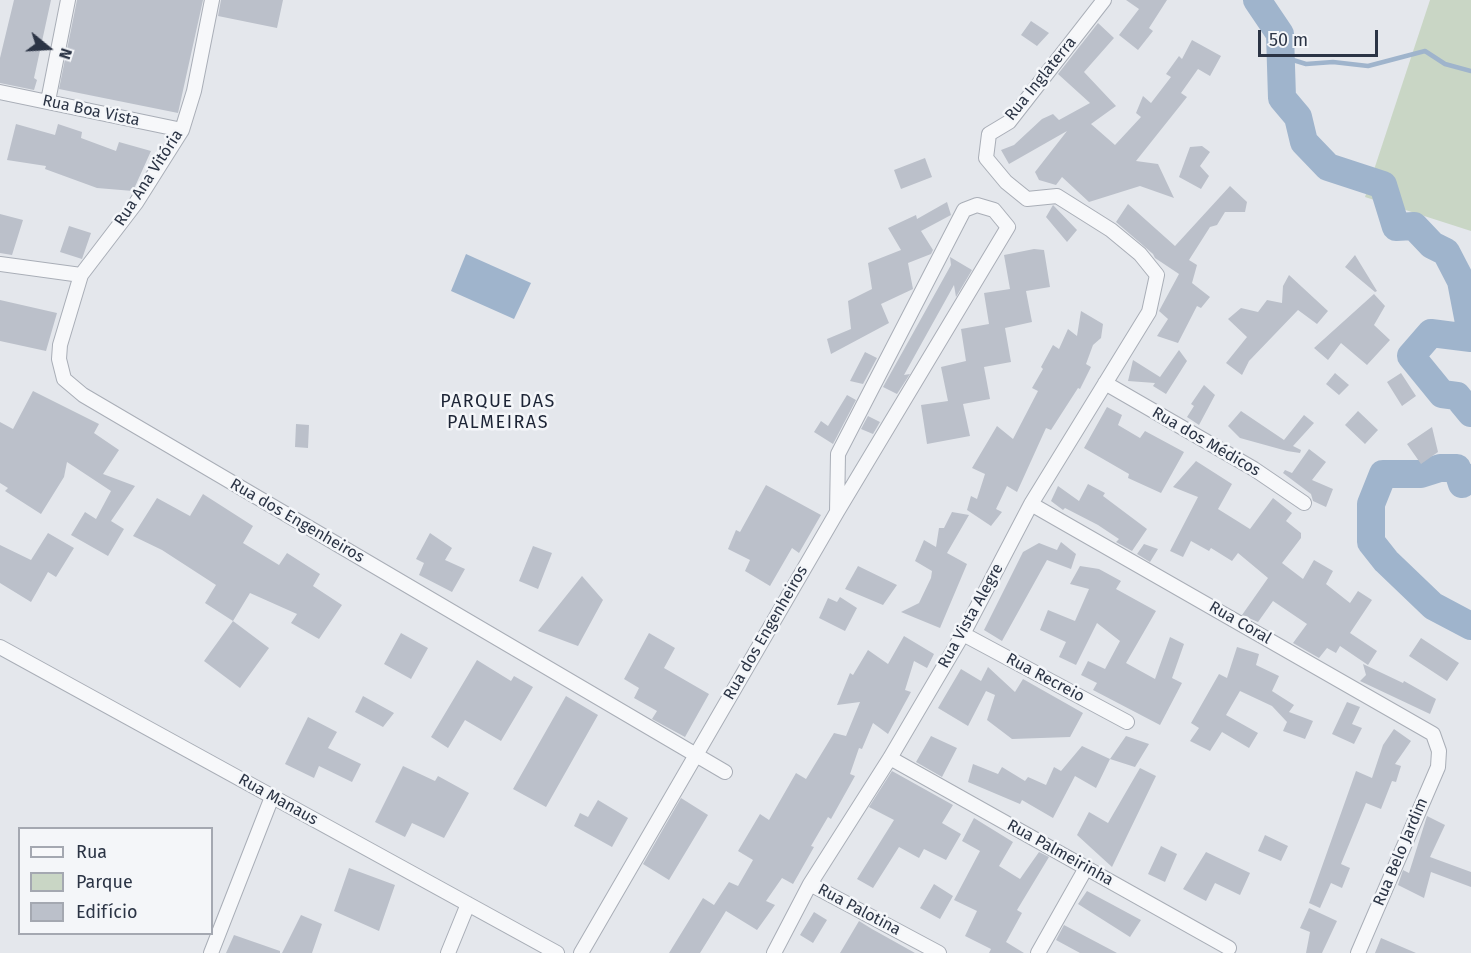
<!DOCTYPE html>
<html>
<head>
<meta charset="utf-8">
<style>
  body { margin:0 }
  #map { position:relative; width:1471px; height:953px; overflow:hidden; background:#e4e7ec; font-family:"Fira Sans",sans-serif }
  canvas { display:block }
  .legend { position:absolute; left:18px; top:827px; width:195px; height:108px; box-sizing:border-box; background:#f4f6f9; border:2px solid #a4a8b1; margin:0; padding:8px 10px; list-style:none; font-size:18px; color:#2b3445 }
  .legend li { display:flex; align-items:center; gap:12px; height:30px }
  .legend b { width:30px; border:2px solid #a4a8b1 }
  .north { position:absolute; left:18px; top:18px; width:60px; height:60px; -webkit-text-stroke:4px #f4f6f9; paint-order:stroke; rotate:108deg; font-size:16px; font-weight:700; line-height:24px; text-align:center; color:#2b3445 }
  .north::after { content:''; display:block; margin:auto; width:21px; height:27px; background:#2b3445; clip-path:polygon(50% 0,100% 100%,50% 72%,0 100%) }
  .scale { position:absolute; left:1258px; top:30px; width:120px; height:27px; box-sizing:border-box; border:3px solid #2b3445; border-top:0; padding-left:8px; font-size:18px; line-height:21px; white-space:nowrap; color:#2b3445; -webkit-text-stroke:4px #f4f6f9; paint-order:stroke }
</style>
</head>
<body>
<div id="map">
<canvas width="1471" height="953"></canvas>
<ul class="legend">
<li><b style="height:8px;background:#f7f8fa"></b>Rua</li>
<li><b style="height:16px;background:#c9d6c5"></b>Parque</li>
<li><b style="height:16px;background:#bbc0ca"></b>Edifício</li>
</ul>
<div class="north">N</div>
<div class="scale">50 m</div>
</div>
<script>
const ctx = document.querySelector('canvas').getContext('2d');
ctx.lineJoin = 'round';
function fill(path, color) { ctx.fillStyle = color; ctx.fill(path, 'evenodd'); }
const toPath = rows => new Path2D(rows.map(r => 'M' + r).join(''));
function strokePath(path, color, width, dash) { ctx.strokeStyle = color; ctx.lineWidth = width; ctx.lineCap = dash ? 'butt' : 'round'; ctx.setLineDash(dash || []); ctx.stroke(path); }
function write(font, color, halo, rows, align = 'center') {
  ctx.font = font + ' "Fira Sans",sans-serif'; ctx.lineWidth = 5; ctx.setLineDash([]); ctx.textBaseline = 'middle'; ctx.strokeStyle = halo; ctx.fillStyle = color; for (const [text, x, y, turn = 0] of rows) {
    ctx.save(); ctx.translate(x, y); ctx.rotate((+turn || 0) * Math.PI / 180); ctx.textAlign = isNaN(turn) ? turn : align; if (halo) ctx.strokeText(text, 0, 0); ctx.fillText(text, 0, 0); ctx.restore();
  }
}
const green = toPath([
  [1430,0,1471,0,1471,231,1365,197]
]);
const water = toPath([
  [466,254,531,283,514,319,451,291]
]);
const stream = toPath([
  [1280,56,1306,64,1333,62,1368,66,1425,51,1445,64,1471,71]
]);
const river = toPath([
  [1257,0,1280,34,1282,98,1298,117,1304,142,1328,167,1383,185,1396,227,1414,226,1432,245,1446,252,1461,281,1471,333],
  [1471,338,1431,333,1411,356,1442,394,1457,396,1471,413],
  [1471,478,1462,484,1457,468,1440,468,1421,474,1383,474,1371,504,1371,542,1386,561,1433,606,1471,626]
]);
const building = toPath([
  [14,0,51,0,34,78,37,80,34,90,0,83,0,58],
  [77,0,203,0,178,113,59,89],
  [221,0,283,0,277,28,218,16],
  [1126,0,1167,0,1149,28,1153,31,1138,50,1119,35,1139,9],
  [1031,21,1049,33,1037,46,1021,35],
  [1098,23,1114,38,1084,72,1116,106,1091,124,1115,145,1141,117,1136,113,1143,96,1151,103,1171,77,1166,74,1179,56,1182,59,1192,40,1221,56,1210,76,1198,69,1181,93,1187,97,1136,161,1158,164,1174,198,1140,186,1089,202,1062,177,1056,185,1039,180,1035,172,1067,131,1009,164,1001,150,1014,145,1042,119,1053,114,1059,120,1090,103,1058,74],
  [16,124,55,135,58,124,82,132,81,138,116,151,119,142,151,151,133,191,97,188,45,169,46,166,7,160],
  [1202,146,1210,152,1200,166,1209,176,1201,189,1179,177,1190,147],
  [925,158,932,177,901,189,894,170],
  [1230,186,1247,202,1245,212,1225,212,1217,225,1210,227,1189,260,1197,265,1192,283,1210,297,1201,308,1197,306,1178,343,1157,336,1168,319,1159,311,1179,274,1155,258,1153,254,1116,222,1128,204,1175,246],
  [947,202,951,215,921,231,933,250,931,254,908,263,913,289,881,304,889,323,831,354,827,339,851,329,848,301,872,289,868,263,901,250,888,228,916,215,917,219],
  [1053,205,1077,230,1067,242,1046,217],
  [0,214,23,220,12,255,0,253],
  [69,226,91,233,82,259,60,252],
  [1034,249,1044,250,1050,287,1026,291,1032,322,1005,328,1011,362,984,367,990,399,963,404,970,436,927,444,921,405,948,401,941,367,966,361,961,329,989,324,984,293,1010,289,1004,255],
  [1355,255,1377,291,1375,292,1345,267],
  [950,257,972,270,956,297,954,285,904,375,910,374,897,394,883,387,951,265],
  [1289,275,1328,311,1317,324,1298,310,1249,361,1242,375,1226,363,1247,337,1228,319,1241,308,1258,312,1267,300,1282,303,1283,286],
  [1374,294,1385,306,1374,325,1390,340,1367,365,1341,343,1328,360,1314,348],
  [0,300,57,313,46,351,0,341],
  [1081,311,1103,324,1101,338,1093,345,1086,364,1091,367,1080,389,1078,388,1051,430,1046,428,1017,492,1007,486,996,509,1002,512,991,526,967,510,971,496,977,499,985,474,972,468,997,426,1013,439,1038,391,1032,388,1043,369,1041,367,1053,345,1059,349,1068,329,1077,336],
  [1179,350,1187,361,1166,394,1153,386,1155,383,1128,381,1133,360,1160,377],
  [865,352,877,358,863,384,850,381],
  [1335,373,1349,385,1339,395,1326,384],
  [1401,373,1416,396,1402,406,1387,382],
  [1204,385,1215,395,1199,425,1187,417,1194,406,1191,404],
  [33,391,99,424,94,433,119,450,103,474,135,486,111,521,124,529,108,556,71,535,85,512,96,519,111,491,67,462,64,477,41,514,5,491,8,488,0,483,0,422,13,429],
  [847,395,856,400,833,444,814,432,821,421,828,426],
  [1107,407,1122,415,1118,425,1140,438,1145,431,1184,452,1161,493,1128,478,1129,474,1084,448],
  [1241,411,1284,440,1304,415,1314,423,1293,446,1301,450,1300,453,1287,451,1240,438,1228,426],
  [1358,411,1378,430,1365,444,1345,425],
  [868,416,880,422,873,434,861,429],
  [296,424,309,425,308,448,295,447],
  [1432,427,1438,452,1421,464,1407,444],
  [1309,449,1326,462,1312,480,1333,489,1326,507,1313,501,1311,494,1283,473,1285,470,1292,473],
  [1196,461,1232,484,1218,509,1250,529,1273,498,1292,513,1286,521,1301,533,1301,538,1282,563,1303,579,1314,560,1333,571,1326,584,1350,603,1358,591,1372,600,1350,633,1377,651,1368,665,1340,646,1336,653,1327,648,1319,658,1293,643,1307,624,1273,601,1258,622,1242,615,1268,578,1238,553,1232,561,1211,548,1209,551,1191,541,1183,557,1170,551,1198,497,1173,487],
  [1088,484,1105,493,1103,496,1147,529,1132,551,1116,542,1119,539,1098,525,1065,508,1063,510,1051,501,1058,486,1079,501],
  [766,485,821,515,799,553,792,548,770,586,745,571,750,560,728,549,736,530,740,532],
  [203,494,253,526,243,543,279,565,287,553,320,574,313,586,342,605,319,639,291,623,297,614,250,593,233,621,205,603,216,585,162,550,133,536,157,498,190,516],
  [952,512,969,515,947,553,967,564,940,628,901,612,919,603,931,578,932,571,915,561,924,540,936,547,939,528,944,528],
  [48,533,74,548,56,577,48,572,31,602,0,583,0,545,31,560],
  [430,533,452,548,445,560,465,569,452,592,419,575,424,563,416,559],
  [1061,542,1076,554,1071,569,1047,560,1002,641,984,630,1023,552,1039,543,1057,550],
  [1144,544,1158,549,1150,562,1137,554],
  [533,546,552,553,538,589,519,581],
  [858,566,897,585,883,605,845,589],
  [1080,566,1099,569,1121,581,1116,589,1156,611,1126,663,1155,679,1170,637,1184,644,1172,678,1182,683,1160,725,1093,690,1097,683,1081,675,1088,661,1105,669,1120,641,1097,623,1076,665,1059,657,1066,642,1040,630,1048,610,1075,621,1089,589,1070,584],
  [582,576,603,600,578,646,538,631],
  [840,597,857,608,845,631,819,618,828,598,837,602],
  [233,621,269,648,240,688,204,661],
  [401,633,428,648,411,679,384,664],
  [649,633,675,648,664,668,709,694,685,737,652,719,657,711,634,698,639,688,624,679],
  [904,636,934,654,927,668,914,661,905,690,911,692,888,734,873,723,862,749,859,748,850,774,855,776,831,819,828,817,811,846,814,847,793,884,782,878,766,901,775,905,757,930,726,911,700,953,669,953,703,898,714,905,729,882,738,886,753,860,738,851,760,814,769,820,796,773,806,779,834,733,846,736,860,702,837,705,850,673,853,675,868,650,888,664],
  [1421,638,1459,663,1447,681,1409,656],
  [1237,647,1259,654,1256,665,1279,676,1272,691,1294,705,1289,712,1313,721,1305,739,1283,731,1287,722,1272,706,1240,691,1226,715,1258,733,1249,748,1222,732,1210,751,1190,741,1199,728,1191,723,1219,674,1227,678],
  [477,660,511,681,514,676,533,687,501,741,465,720,448,748,431,737],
  [1363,664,1403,683,1404,681,1436,699,1430,714,1360,681,1366,675],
  [988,667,1015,692,1023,679,1083,713,1070,737,1012,739,987,720,995,695,986,691,968,726,938,708,961,669,981,681],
  [363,696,394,713,383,727,355,712],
  [566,696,598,715,546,807,513,789],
  [1347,702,1360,707,1352,724,1362,728,1354,744,1332,734],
  [308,717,337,732,328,748,361,764,352,782,319,766,314,778,285,764],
  [1394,729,1411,741,1395,764,1401,766,1396,782,1392,781,1381,809,1366,803,1341,864,1350,868,1342,888,1331,883,1320,908,1309,903,1356,771,1372,778,1383,745],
  [931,736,957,748,942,777,916,762],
  [1126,736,1149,744,1135,767,1110,759],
  [1082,746,1110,759,1096,788,1075,776,1053,818,1022,800,1020,804,968,782,973,764,998,774,1002,767,1025,781,1028,777,1046,785,1054,767,1061,771],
  [403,766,435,781,438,776,469,793,444,838,412,823,405,837,375,822],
  [1140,768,1156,776,1112,867,1077,835,1089,812,1108,823],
  [892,771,953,805,942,823,961,834,946,860,924,849,919,858,899,847,873,888,857,879,894,820,869,807],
  [681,798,708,815,669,880,643,864],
  [598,800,628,818,612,847,574,826,580,813,588,817],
  [1427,816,1445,825,1430,857,1471,872,1471,887,1431,872,1424,898,1398,885,1403,870,1409,873],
  [974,818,1013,842,999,866,1020,879,1039,852,1049,857,1017,910,1022,913,1006,942,1024,953,989,953,991,949,965,936,977,911,954,900,980,851,962,841],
  [1265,835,1288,846,1281,861,1258,851],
  [1161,846,1177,854,1165,882,1148,874],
  [1206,852,1250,873,1240,895,1215,883,1206,901,1183,889],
  [349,868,395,885,379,931,334,911],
  [934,884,953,896,940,919,920,908],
  [1087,891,1141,920,1130,937,1078,904],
  [1309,908,1337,921,1322,953,1306,953,1310,932,1300,928],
  [814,912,827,920,813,943,800,935],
  [301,915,322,924,312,953,282,953],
  [859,921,872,929,915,953,840,953],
  [1064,925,1117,953,1080,953,1056,940],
  [234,935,280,951,280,953,226,953],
  [1381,938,1416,953,1375,953]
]);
const minor = toPath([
  [0,92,182,130],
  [48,101,68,0],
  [0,264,81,275,60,345,59,359,64,379,83,395,725,772],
  [81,275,136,203,182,130,194,91,212,0],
  [1105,383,1254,469,1304,503],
  [1031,504,1433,734,1439,751,1438,767,1358,953],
  [963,634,1127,722],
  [0,647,557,953],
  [890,758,1229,948],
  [810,884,939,953],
  [211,953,272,797],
  [448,953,468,904],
  [581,953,837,512,1008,227,994,210,977,205,964,210,838,454,837,512],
  [774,953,810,884,890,758,963,634,1031,504,1149,312,1157,275,1140,254,1111,230,1057,196,1027,199,1006,182,986,158,989,134,1009,122,1104,0],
  [1038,953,1086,868]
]);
const streetNames = [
  ["Rua Inglaterra",1041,79,-51],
  ["Rua Boa Vista",91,111,12],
  ["Rua Ana Vitória",149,178,-57],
  ["Rua dos Médicos",1206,442,30],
  ["Rua dos Engenheiros",297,521,30],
  ["Rua Vista Alegre",971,616,-61],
  ["Rua Coral",1240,623,30],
  ["Rua dos Engenheiros",766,633,-60],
  ["Rua Recreio",1045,678,28],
  ["Rua Manaus",278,800,29],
  ["Rua Belo Jardim",1401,852,-67],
  ["Rua Palmeirinha",1060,853,29],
  ["Rua Palotina",859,910,28]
];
const neighbourhoodNames = [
  ["PARQUE DAS",498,402],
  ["PALMEIRAS",498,423]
];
fill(green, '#c9d6c5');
fill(water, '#9fb4cc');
strokePath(stream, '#9fb4cc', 4.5);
strokePath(river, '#9fb4cc', 28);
fill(building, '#bbc0ca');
strokePath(minor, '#a9aeb7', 16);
strokePath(minor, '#f7f8fa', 14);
write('16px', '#2b3445', '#f4f6f9', streetNames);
ctx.letterSpacing = '1.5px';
write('18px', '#1d2536', '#f4f6f9', neighbourhoodNames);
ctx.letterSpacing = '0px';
</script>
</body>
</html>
